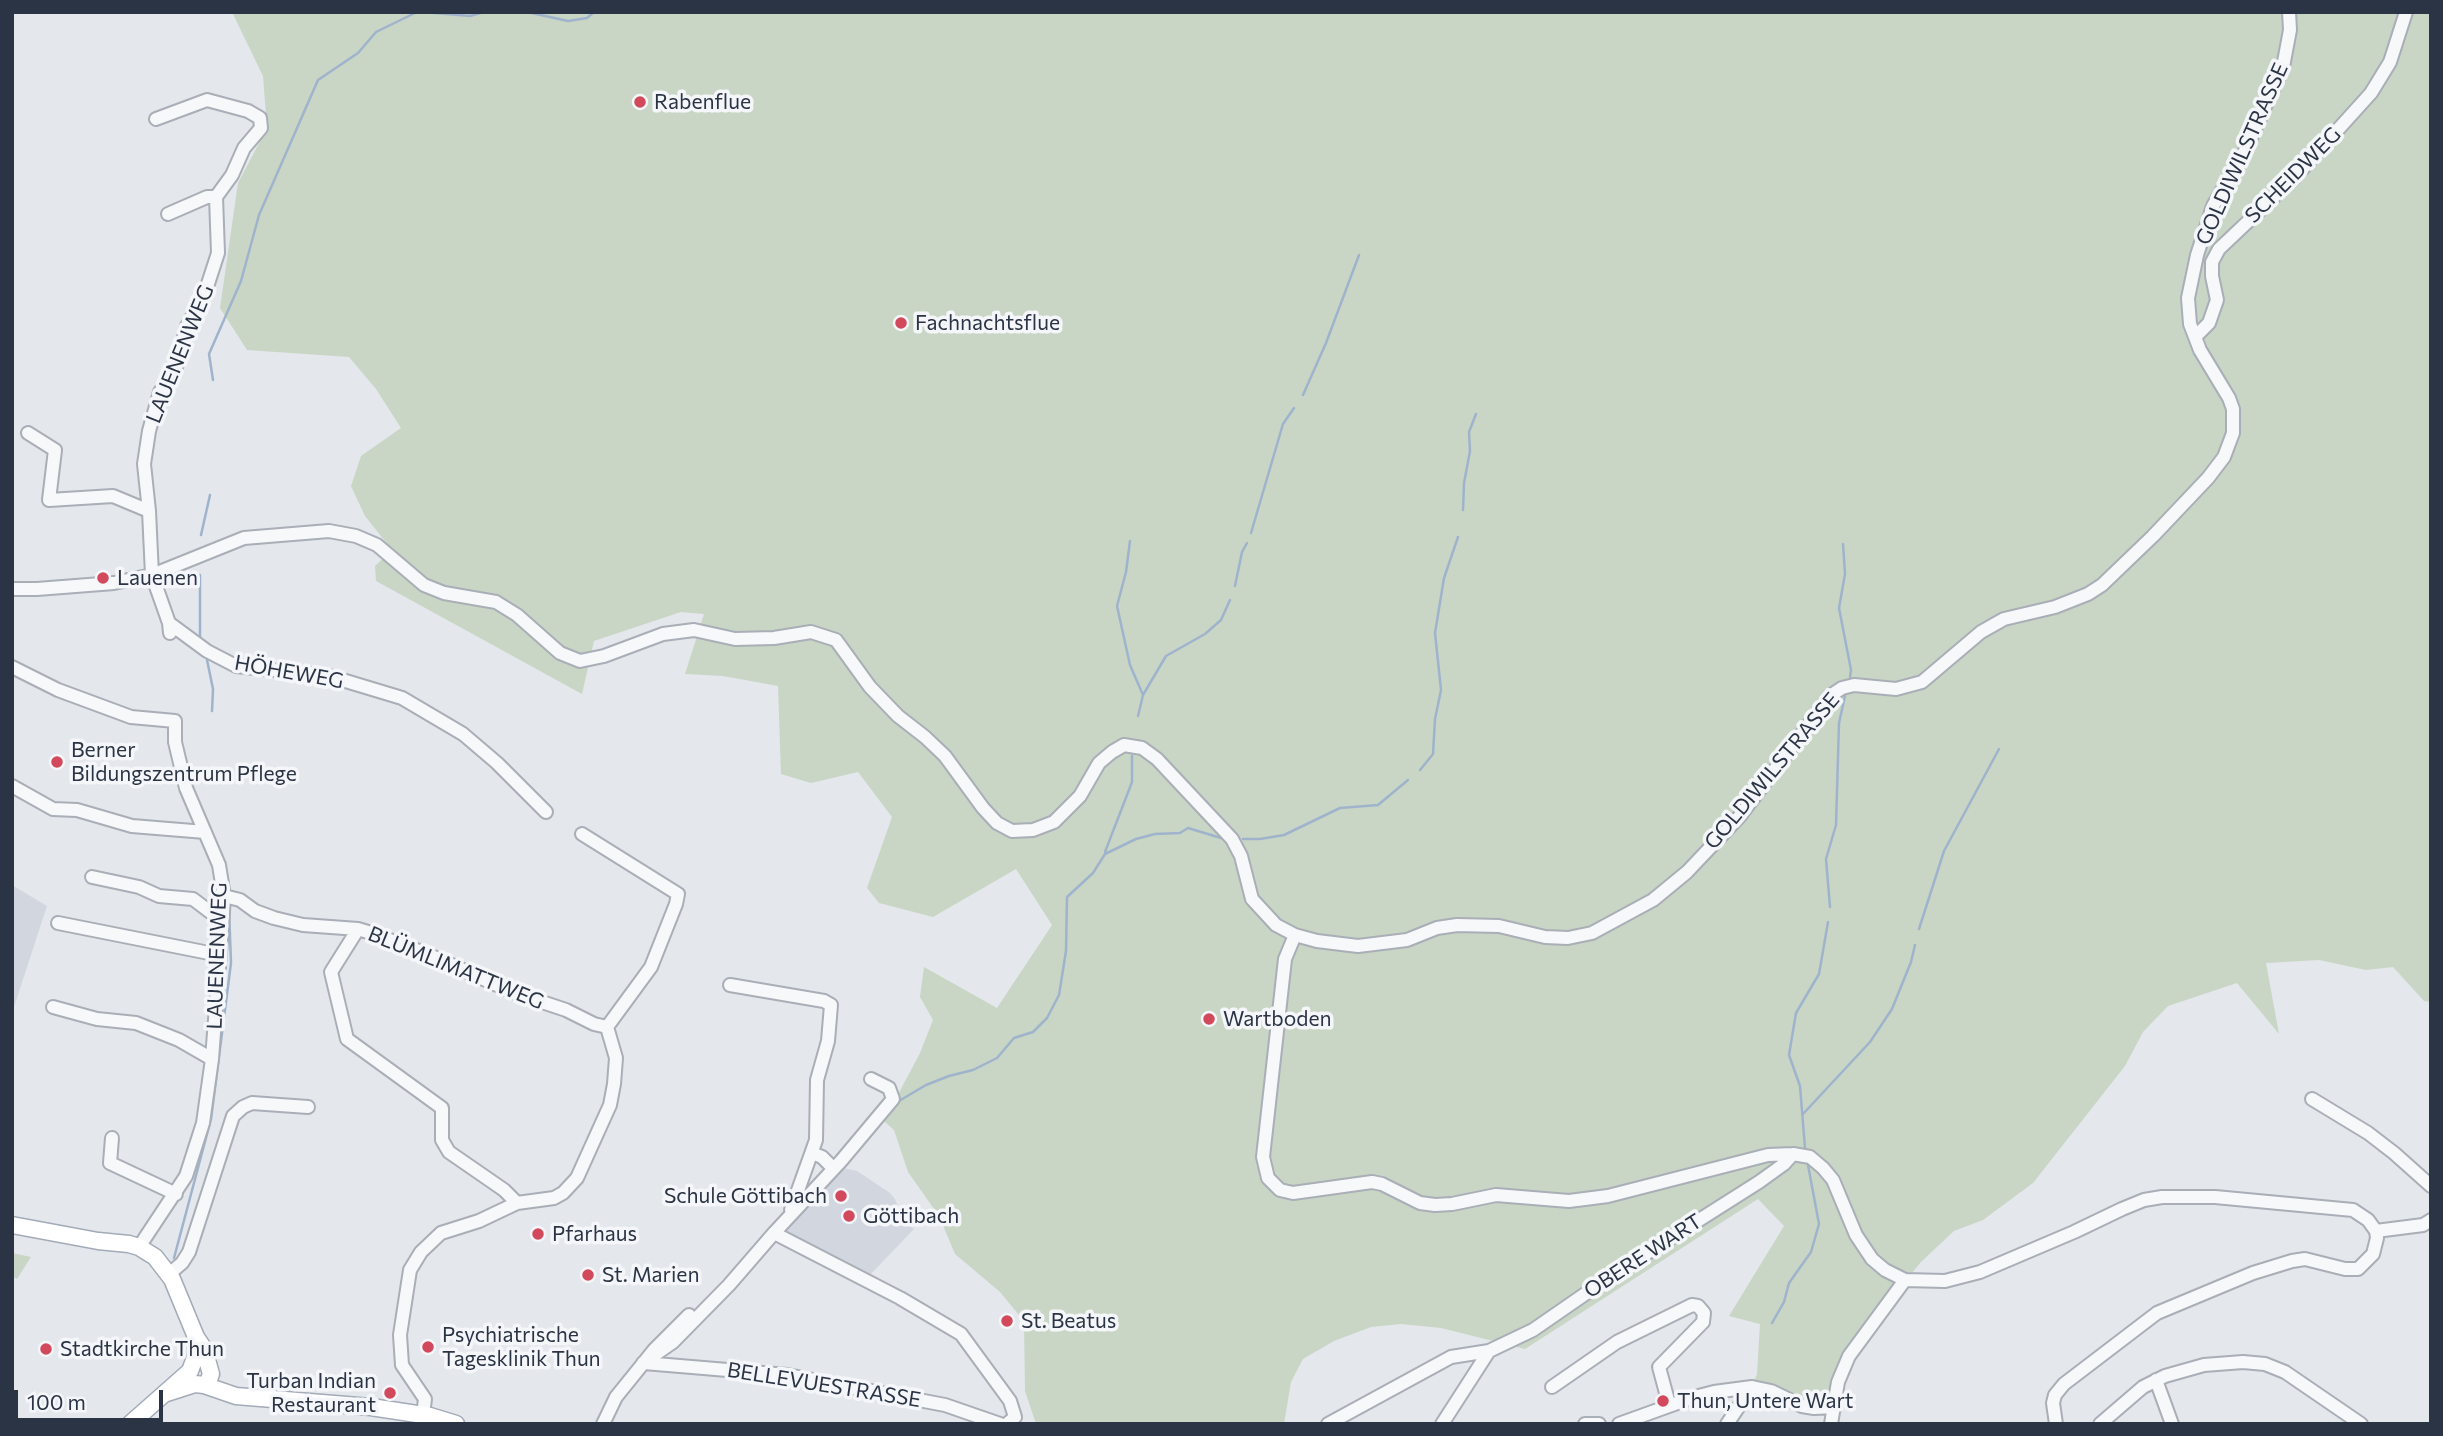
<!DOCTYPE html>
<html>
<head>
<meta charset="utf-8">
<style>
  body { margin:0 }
  #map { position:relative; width:2443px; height:1436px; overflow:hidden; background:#e4e7ec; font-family:Commissioner,sans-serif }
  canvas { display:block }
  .frame { position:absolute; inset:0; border:14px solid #2b3445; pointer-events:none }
  .scale { position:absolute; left:14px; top:1390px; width:149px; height:32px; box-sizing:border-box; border:4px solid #2b3445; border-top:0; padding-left:9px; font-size:21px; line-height:24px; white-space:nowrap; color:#2b3445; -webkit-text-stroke:5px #f4f6f9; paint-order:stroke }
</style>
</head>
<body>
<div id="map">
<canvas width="2443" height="1436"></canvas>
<div class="frame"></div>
<div class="scale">100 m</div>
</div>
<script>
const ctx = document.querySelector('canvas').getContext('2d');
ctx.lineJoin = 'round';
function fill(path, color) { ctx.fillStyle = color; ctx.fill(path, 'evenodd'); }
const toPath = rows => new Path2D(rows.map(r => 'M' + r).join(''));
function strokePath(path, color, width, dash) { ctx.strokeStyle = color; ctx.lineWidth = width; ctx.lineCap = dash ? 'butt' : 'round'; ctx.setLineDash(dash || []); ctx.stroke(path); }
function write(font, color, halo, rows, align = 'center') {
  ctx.font = font + ' Commissioner,sans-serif'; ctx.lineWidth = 7; ctx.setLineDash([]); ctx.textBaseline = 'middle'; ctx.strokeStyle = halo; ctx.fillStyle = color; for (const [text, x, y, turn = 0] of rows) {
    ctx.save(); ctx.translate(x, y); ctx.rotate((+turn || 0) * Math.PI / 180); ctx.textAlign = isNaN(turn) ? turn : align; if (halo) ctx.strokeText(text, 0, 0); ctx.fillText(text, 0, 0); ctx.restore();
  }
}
const built = toPath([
  [12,885,47,906,12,1013],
  [839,1167,857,1171,890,1193,895,1199,904,1222,914,1229,868,1277,784,1230]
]);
const green = toPath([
  [232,12,2431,12,2431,1002,2424,1001,2393,967,2366,970,2319,960,2266,963,2279,1034,2237,983,2168,1006,2143,1032,2125,1066,2033,1183,1983,1220,1954,1231,1921,1262,1879,1313,1824,1408,1752,1387,1757,1374,1760,1324,1729,1316,1784,1226,1758,1199,1525,1349,1441,1328,1401,1324,1371,1327,1334,1341,1303,1359,1291,1382,1284,1424,1036,1424,1025,1391,1024,1321,1000,1292,955,1254,939,1216,908,1172,894,1130,884,1121,920,1053,933,1020,920,997,924,967,997,1008,1052,925,1016,869,933,917,879,903,867,888,892,817,858,772,811,783,781,774,778,686,723,676,685,674,704,614,681,612,594,641,582,694,376,581,375,566,392,550,365,516,351,486,361,456,401,428,376,389,349,357,247,350,220,308,238,183,267,128,263,76],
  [12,1253,31,1257,17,1279,12,1276]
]);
const stream = toPath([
  [423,12,470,16,484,12],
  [527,12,568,21,587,18,594,12],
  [213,380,209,354,241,281,259,215,318,80,358,53,376,32,417,12],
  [1303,395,1326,343,1359,255],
  [1463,510,1464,483,1470,451,1469,432,1476,414],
  [1251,533,1283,424,1294,408],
  [201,535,210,495],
  [1130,541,1126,572,1117,606,1130,665,1143,695],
  [1843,544,1845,574,1839,608,1851,670,1850,677],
  [200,575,200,638],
  [1235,586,1242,552,1247,543],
  [207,660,213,689,212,711],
  [1138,716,1143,695,1166,656,1205,634,1221,620,1230,600],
  [1420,770,1433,754,1435,719,1441,690,1435,633,1444,578,1458,537],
  [209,826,214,839],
  [1243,839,1260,839,1284,835,1340,808,1378,805,1408,780],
  [1105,852,1132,782,1132,756],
  [1830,907,1826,859,1836,825,1839,723,1845,696],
  [1919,929,1944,851,1999,749],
  [899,1101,926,1085,949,1076,973,1070,997,1058,1014,1038,1033,1032,1047,1018,1059,995,1066,951,1067,897,1093,873,1105,854,1136,839,1155,834,1180,833,1188,828,1221,838],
  [1803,1114,1870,1042,1892,1009,1911,962,1915,945],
  [1805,1148,1800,1086,1789,1055,1796,1013,1819,974,1828,922],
  [174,1258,211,1119,231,963,229,909],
  [1772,1323,1784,1302,1789,1283,1811,1252,1819,1224,1808,1165]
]);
const minor = toPath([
  [156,119,207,100,248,111,260,118,261,128,244,148,232,175,216,197,218,253,205,293,187,326,175,371,160,392,149,431,144,464,149,511,152,575,169,623,170,633],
  [168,214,207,197,216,197],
  [2195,337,2209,323,2217,300,2212,276,2212,262,2219,249,2296,176,2371,93,2390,62,2406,12],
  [28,433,55,450,49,500,113,496,149,511],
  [12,589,37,589,114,583,152,575,244,538,329,531,356,536,377,545,424,585,444,593,496,602,517,615,560,653,580,661,604,656,663,634,694,630,735,639,774,638,811,632,836,640,870,687,898,716,925,737,945,756,983,808,997,823,1012,831,1033,830,1054,822,1080,796,1099,763,1112,752,1124,745,1142,748,1157,759,1232,839,1241,856,1252,899,1276,925,1295,935,1317,941,1358,946,1407,940,1437,928,1457,925,1499,926,1545,937,1568,938,1592,933,1653,900,1687,872,1740,816,1830,696,1842,688,1854,685,1896,689,1922,682,1981,632,2004,619,2055,607,2088,594,2102,585,2153,536,2208,478,2224,457,2233,433,2233,409,2229,398,2200,350,2190,324,2188,298,2197,255,2213,206,2245,151,2283,67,2290,30,2289,12],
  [169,623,207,651,236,666,329,676,402,698,463,734,497,763,546,812],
  [12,667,58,690,131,717,175,721,175,742,186,788,219,865,224,896,222,927,212,1059,203,1123,186,1176,139,1247],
  [12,786,53,809,77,810,132,826,205,832],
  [92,877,139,887,159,896,193,899,222,921],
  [224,896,240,900,255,911,274,918,303,925,358,929,371,933,427,954,515,993,566,1010,594,1024,607,1027],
  [58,923,219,955],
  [358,929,331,972,347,1039,442,1108,442,1140,449,1152,504,1190,517,1203],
  [1295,935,1285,959,1263,1157,1268,1178,1280,1190,1293,1193,1372,1182,1382,1184,1420,1203,1435,1205,1452,1204,1496,1195,1569,1201,1608,1196,1768,1155,1793,1154,1810,1157,1823,1168,1833,1180,1856,1235,1872,1259,1885,1270,1905,1280,1945,1281,1980,1272,2074,1232,2122,1209,2144,1200,2162,1197,2215,1197,2353,1210,2368,1220,2376,1231,2377,1238,2373,1254,2358,1269,2345,1269,2305,1259,2292,1261,2253,1273,2157,1313,2064,1384,2055,1395,2053,1403,2056,1424],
  [730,985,824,1001,831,1005,828,1041,817,1080,816,1140,791,1210],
  [53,1007,97,1019,136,1023,179,1040,212,1059],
  [2312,1099,2368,1133,2394,1153,2431,1186],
  [112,1138,110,1163,176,1194],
  [812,1153,822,1157,833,1168],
  [2376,1231,2423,1225,2431,1220],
  [774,1233,900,1298,961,1334,1010,1401,1015,1417,1007,1424],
  [169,1274,182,1263,189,1252,233,1116,243,1107,252,1103,308,1107],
  [643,1363,673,1342,729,1285,774,1233,841,1161,893,1099,889,1088,871,1079],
  [644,1363,787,1375,945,1405,1000,1424],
  [2156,1380,2172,1424],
  [1552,1387,1617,1342,1692,1305,1698,1306,1704,1313,1703,1322,1659,1367,1669,1404],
  [423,1415,425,1399,402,1365,400,1335,410,1270,421,1252,441,1233,479,1221,517,1203,554,1198,563,1193,577,1178,610,1105,614,1084,616,1058,607,1027,651,967,676,904,678,894,582,834],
  [603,1424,616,1397,654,1350,689,1315],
  [1328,1424,1451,1357,1489,1351,1533,1330,1614,1274,1759,1182,1784,1164,1793,1154],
  [1442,1424,1489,1351],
  [1585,1424,1599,1424],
  [1619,1424,1691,1398,1714,1392,1752,1387,1771,1391,1802,1406,1814,1408,1835,1407],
  [1727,1424,1752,1387],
  [1831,1424,1838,1382,1849,1356,1905,1280],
  [2100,1424,2143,1387,2165,1376,2204,1365,2243,1362,2265,1364,2285,1372,2361,1424]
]);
const major = toPath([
  [12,1225,98,1241,129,1244,139,1247,155,1257,172,1279,196,1337,204,1349,211,1374,208,1382,204,1385],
  [164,1394,195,1384,204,1385,236,1396,371,1407,430,1416,456,1424],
  [130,1424,190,1371,196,1355,196,1339]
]);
const markers = [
  [640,102,7,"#d1495b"],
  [901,323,7,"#d1495b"],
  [103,578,7,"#d1495b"],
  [57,762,7,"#d1495b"],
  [1209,1019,7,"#d1495b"],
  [841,1196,7,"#d1495b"],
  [849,1216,7,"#d1495b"],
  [538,1234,7,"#d1495b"],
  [588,1275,7,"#d1495b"],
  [1007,1321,7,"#d1495b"],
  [428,1347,7,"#d1495b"],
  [46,1349,7,"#d1495b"],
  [390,1393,7,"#d1495b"],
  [1663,1401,7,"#d1495b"]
];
const poiNames = [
  ["Rabenflue",654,102],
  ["Fachnachtsflue",915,323],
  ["Lauenen",117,578],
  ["Berner",71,750],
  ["Bildungszentrum Pflege",71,774],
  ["Wartboden",1223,1019],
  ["Schule Göttibach",827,1196,"right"],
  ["Göttibach",863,1216],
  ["Pfarhaus",552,1234],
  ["St. Marien",602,1275],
  ["St. Beatus",1021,1321],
  ["Psychiatrische",442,1335],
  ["Tagesklinik Thun",442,1359],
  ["Stadtkirche Thun",60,1349],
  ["Turban Indian",376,1381,"right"],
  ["Restaurant",376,1405,"right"],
  ["Thun, Untere Wart",1677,1401]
];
const streetNames = [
  ["GOLDIWILSTRASSE",2242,154,-66],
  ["SCHEIDWEG",2293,175,-45],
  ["LAUENENWEG",180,354,-68],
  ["HÖHEWEG",289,672,10],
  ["GOLDIWILSTRASSE",1772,771,-50],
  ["LAUENENWEG",217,956,-88],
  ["BLÜMLIMATTWEG",456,968,22],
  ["OBERE WART",1643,1256,-33],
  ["BELLEVUESTRASSE",824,1385,9]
];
fill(built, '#d2d6de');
fill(green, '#c9d6c5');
strokePath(stream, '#9fb4cc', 2.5);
strokePath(minor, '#a9aeb7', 16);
strokePath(major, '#a3abb8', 19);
strokePath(minor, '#f7f8fa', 12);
strokePath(major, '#fff', 16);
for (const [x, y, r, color] of markers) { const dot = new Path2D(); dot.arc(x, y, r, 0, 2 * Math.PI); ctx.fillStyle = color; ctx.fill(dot); strokePath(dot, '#f4f6f9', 2.5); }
write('21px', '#2b3445', '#f4f6f9', poiNames, 'left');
write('21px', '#2b3445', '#f4f6f9', streetNames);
</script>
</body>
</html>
